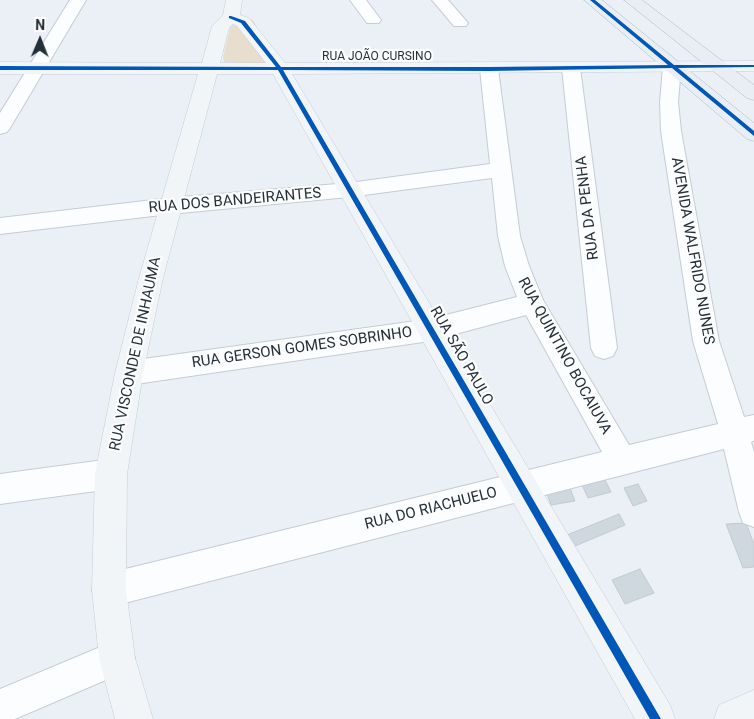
<!DOCTYPE html>
<html>
<head>
<meta charset="utf-8">
<style>
  body { margin:0 }
  #map { position:relative; width:754px; height:719px; overflow:hidden; background:#eaf0f6; font-family:Roboto,sans-serif }
  canvas { display:block }
  .north { position:absolute; left:15px; top:15px; width:50px; height:50px; -webkit-text-stroke:4px #fcfdfc; paint-order:stroke; rotate:1deg; font-size:14px; font-weight:700; line-height:20px; text-align:center; color:#243039 }
  .north::after { content:''; display:block; margin:auto; width:18px; height:22px; background:#243039; clip-path:polygon(50% 0,100% 100%,50% 72%,0 100%) }
</style>
</head>
<body>
<div id="map">
<canvas width="754" height="719"></canvas>
<div class="north">N</div>
</div>
<script>
const ctx = document.querySelector('canvas').getContext('2d');
ctx.lineJoin = 'round';
function fill(path, color) { ctx.fillStyle = color; ctx.fill(path, 'evenodd'); }
const toPath = rows => new Path2D(rows.map(r => 'M' + r).join(''));
function strokePath(path, color, width, dash) { ctx.strokeStyle = color; ctx.lineWidth = width; ctx.lineCap = dash ? 'butt' : 'round'; ctx.setLineDash(dash || []); ctx.stroke(path); }
function write(font, color, halo, rows, align = 'center') {
  ctx.font = font + ' Roboto,sans-serif'; ctx.lineWidth = 4.5; ctx.setLineDash([]); ctx.textBaseline = 'middle'; ctx.strokeStyle = halo; ctx.fillStyle = color; for (const [text, x, y, turn = 0] of rows) {
    ctx.save(); ctx.translate(x, y); ctx.rotate((+turn || 0) * Math.PI / 180); ctx.textAlign = isNaN(turn) ? turn : align; if (halo) ctx.strokeText(text, 0, 0); ctx.fillText(text, 0, 0); ctx.restore();
  }
}
const green = toPath([
  [247,17,254,21,271,56,267,64,224,62,223,57,231,24]
]);
const building = toPath([
  [600,470,611,492,588,498,578,476,600,470],
  [566,478,575,501,551,505,543,482,566,478],
  [638,484,647,501,633,506,624,488,638,484],
  [619,514,625,525,568,549,562,537,619,514],
  [746,523,754,544,754,567,743,568,726,524,746,523],
  [640,569,654,593,625,604,612,580,640,569]
]);
const street = toPath([
  [70,0,86,0,10,128,7,132,0,134,0,113,70,0],
  [350,0,366,0,381,20,379,23,367,23,350,0],
  [432,0,448,0,468,23,466,26,454,26,432,0],
  [672,62,678,63,681,67,678,102,681,131,719,341,744,417,754,415,754,441,751,442,754,452,754,527,743,523,739,512,724,449,109,607,97,602,92,590,97,578,109,573,602,452,526,315,430,341,129,385,120,381,116,373,120,365,129,361,430,319,517,297,505,266,498,236,492,178,349,197,170,214,0,234,0,218,170,198,349,183,490,164,480,69,483,65,489,64,495,65,498,69,520,236,529,266,543,300,629,445,718,424,693,341,661,131,660,102,663,67,666,63,672,62],
  [571,63,577,64,580,68,617,348,613,356,604,359,595,356,591,348,562,68,565,64,571,63],
  [111,459,121,464,126,474,121,484,111,489,0,504,0,474,111,459],
  [117,640,129,646,135,658,129,670,15,719,0,719,0,689,117,640]
]);
const secondary = toPath([
  [226,0,242,0,240,15,249,18,285,63,754,61,754,71,292,74,670,705,675,719,635,719,273,74,217,74,163,278,143,373,127,474,126,590,135,658,153,719,115,719,99,658,92,590,95,474,115,373,139,278,198,74,0,74,0,62,202,63,212,26,223,15,226,0],
  [233,24,237,26,266,63,220,63,229,28,233,24],
  [754,690,754,719,714,719,719,705,754,690]
]);
const primary = toPath([
  [584,0,602,0,754,123,754,141,747,139,584,0],
  [624,0,642,0,754,85,754,100,747,98,624,0]
]);
const cycleway = toPath([
  [590,0,595,0,674,65,754,65,754,67,678,68,754,131,754,136,672,68,489,71,283,70,661,719,650,719,278,70,0,70,0,66,276,67,241,23,229,18,229,16,231,16,245,21,281,67,489,67,668,65,590,0]
]);
const farStreetnames = [
  ["RUA JOÃO CURSINO",377,57]
];
const streetNames = [
  ["RUA DOS BANDEIRANTES",235,201,-5],
  ["RUA DA PENHA",588,208,-97],
  ["AVENIDA WALFRIDO NUNES",692,251,80],
  ["RUA GERSON GOMES SOBRINHO",302,348,-8],
  ["RUA VISCONDE DE INHAUMA",136,354,-78],
  ["RUA SÃO PAULO",461,356,60],
  ["RUA QUINTINO BOCAIUVA",564,356,61],
  ["RUA DO RIACHUELO",431,509,-14]
];
fill(green, '#e8dece');
fill(building, '#cfd8df');
strokePath(building, '#c2cad1', 1);
strokePath(street, '#c4ccd4', 2);
strokePath(secondary, '#c4ccd4', 1);
strokePath(primary, '#aab6c0', 1);
fill(street, '#fcfdfe');
fill(secondary, '#f2f5f8');
fill(primary, '#e8eef3');
fill(cycleway, '#0057b8');
write('12px', '#243039', '#fcfdfc', farStreetnames);
write('15px', '#243039', '#fcfdfc', streetNames);
</script>
</body>
</html>
